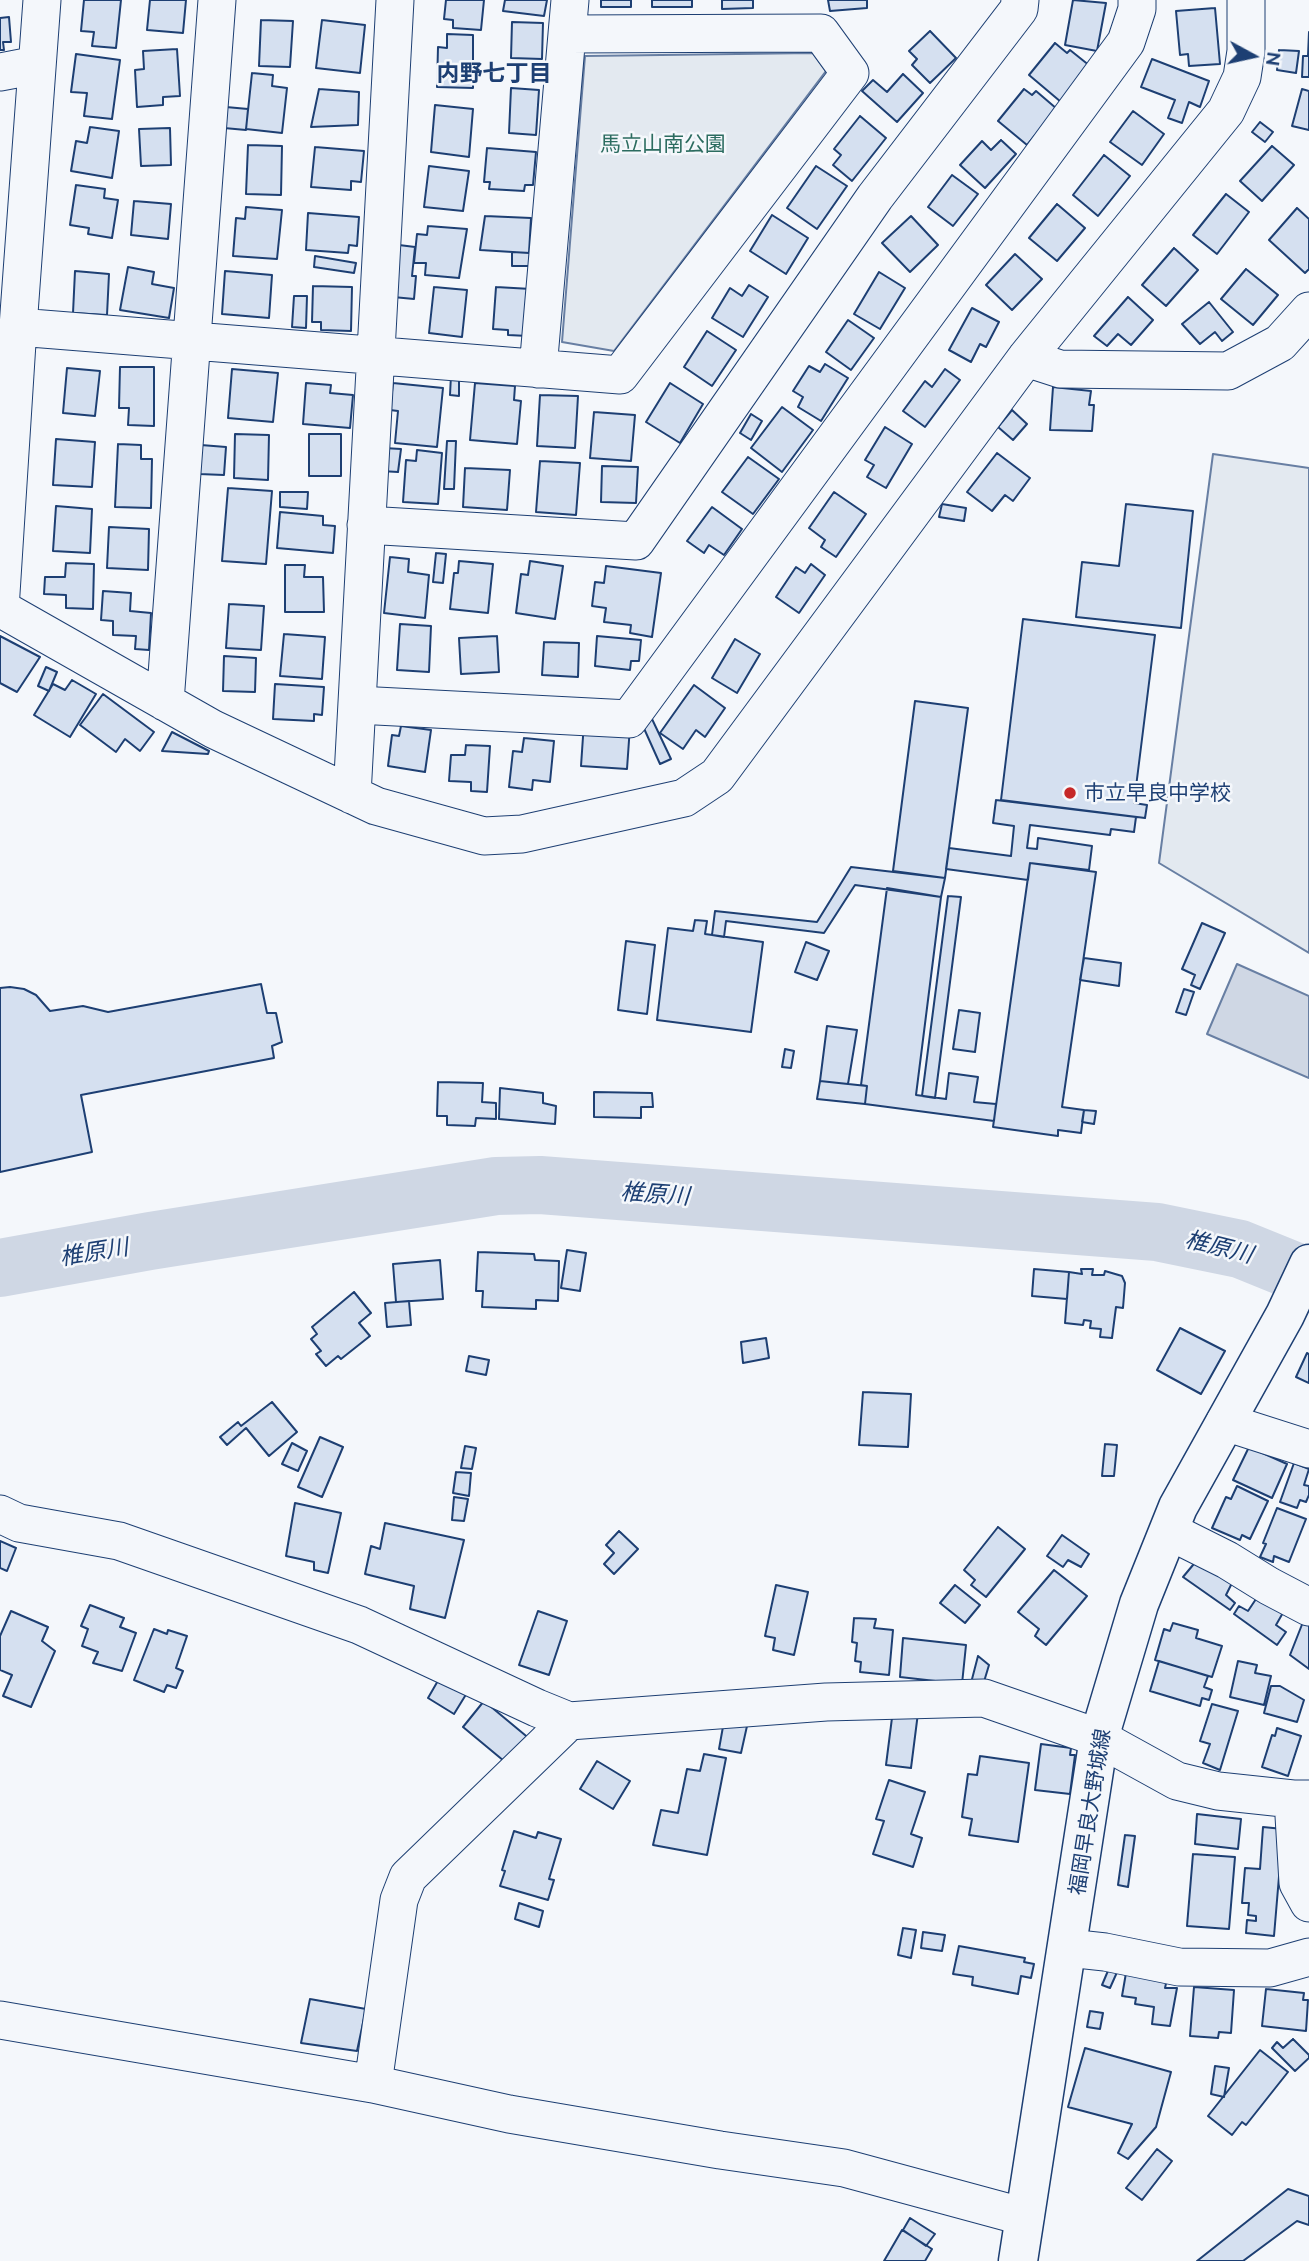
<!DOCTYPE html>
<html>
<head>
<meta charset="utf-8">
<style>
  body { margin:0 }
  #map { position:relative; width:1309px; height:2261px; overflow:hidden; background:#f4f7fb; font-family:Ubuntu,sans-serif }
  canvas { display:block }
  .north { position:absolute; left:1218px; top:21px; width:70px; height:70px; -webkit-text-stroke:5px #f4f7fb; paint-order:stroke; rotate:98deg; font-size:19px; font-weight:700; line-height:28px; text-align:center; color:#1d3f73 }
  .north::after { content:''; display:block; margin:auto; width:24px; height:32px; background:#1d3f73; clip-path:polygon(50% 0,100% 100%,50% 72%,0 100%) }
</style>
</head>
<body>
<div id="map">
<canvas width="1309" height="2261"></canvas>
<div class="north">N</div>
</div>
<script>
const ctx = document.querySelector('canvas').getContext('2d');
ctx.lineJoin = 'round';
function fill(path, color) { ctx.fillStyle = color; ctx.fill(path, 'evenodd'); }
const toPath = rows => new Path2D(rows.map(r => 'M' + r).join(''));
function strokePath(path, color, width, dash) { ctx.strokeStyle = color; ctx.lineWidth = width; ctx.lineCap = dash ? 'butt' : 'round'; ctx.setLineDash(dash || []); ctx.stroke(path); }
function write(font, color, halo, rows, align = 'center') {
  ctx.font = font + ' Ubuntu,"Noto Sans JP",sans-serif'; ctx.lineWidth = 5; ctx.setLineDash([]); ctx.textBaseline = 'middle'; ctx.strokeStyle = halo; ctx.fillStyle = color; for (const [text, x, y, turn = 0] of rows) {
    ctx.save(); ctx.translate(x, y); ctx.rotate((+turn || 0) * Math.PI / 180); ctx.textAlign = isNaN(turn) ? turn : align; if (halo) ctx.strokeText(text, 0, 0); ctx.fillText(text, 0, 0); ctx.restore();
  }
}
const green = toPath([
  [813,53,826,71,614,351,562,342,585,56,813,53],
  [1213,454,1309,468,1309,953,1159,863,1213,454]
]);
const water = toPath([
  [1237,964,1309,996,1309,1078,1207,1034,1237,964]
]);
const river = toPath([
  [0,1268,150,1241,496,1186,540,1185,1157,1232,1240,1249,1309,1277]
]);
const building = toPath([
  [84,0,121,0,116,48,92,46,94,32,81,31,84,0],
  [150,0,186,0,183,33,147,30,150,0],
  [446,0,484,0,481,30,453,28,453,20,444,19,446,0],
  [505,0,547,0,544,16,503,11,505,0],
  [601,0,631,0,631,7,601,7,601,0],
  [652,0,692,0,692,7,652,7,652,0],
  [722,0,753,0,753,8,722,9,722,0],
  [828,0,867,0,867,8,830,11,828,0],
  [1073,0,1106,3,1097,51,1065,45,1073,0],
  [1215,8,1220,64,1189,66,1188,54,1180,55,1176,11,1215,8],
  [9,17,11,42,3,42,4,50,0,50,0,18,9,17],
  [261,20,293,21,290,67,259,66,261,20],
  [322,20,365,25,360,73,316,68,322,20],
  [512,22,543,23,542,59,511,58,512,22],
  [930,31,956,58,930,83,912,65,917,59,909,51,930,31],
  [1309,32,1309,77,1302,77,1303,56,1308,56,1309,32],
  [447,34,473,35,473,88,437,87,438,47,447,48,447,34],
  [1055,43,1067,53,1070,50,1090,66,1061,102,1029,75,1055,43],
  [177,49,180,96,163,97,163,105,137,107,135,70,144,69,143,51,177,49],
  [1279,50,1299,51,1296,73,1277,70,1279,50],
  [76,54,120,60,112,119,84,116,87,93,71,92,76,54],
  [1152,59,1209,81,1200,107,1189,102,1182,123,1168,118,1175,100,1141,87,1152,59],
  [252,73,273,75,272,86,287,88,282,133,246,129,252,73],
  [903,74,923,93,897,122,862,91,873,80,887,92,903,74],
  [511,88,539,90,536,135,509,133,511,88],
  [319,89,359,92,358,125,311,127,319,89],
  [1024,89,1032,95,1036,91,1057,109,1027,145,998,121,1024,89],
  [1302,89,1309,91,1309,130,1292,126,1302,89],
  [435,105,473,109,469,157,431,152,435,105],
  [226,107,248,109,246,130,224,128,226,107],
  [1133,111,1164,134,1142,165,1110,142,1133,111],
  [860,116,886,138,852,181,833,165,841,155,834,149,860,116],
  [1260,122,1273,132,1265,142,1252,132,1260,122],
  [90,127,119,131,112,178,71,171,76,141,87,143,90,127],
  [170,128,171,165,141,166,139,129,170,128],
  [1001,140,1016,154,985,188,960,165,982,141,991,150,1001,140],
  [248,145,282,146,281,195,246,194,248,145],
  [1272,146,1294,165,1262,201,1240,181,1272,146],
  [315,147,364,151,361,182,351,181,351,190,311,187,315,147],
  [487,148,536,152,533,185,525,185,524,191,489,189,490,182,484,182,487,148],
  [1104,155,1130,176,1098,216,1073,195,1104,155],
  [429,166,469,171,463,211,424,207,429,166],
  [816,166,847,186,817,229,787,208,816,166],
  [952,175,978,194,953,226,928,207,952,175],
  [76,185,105,189,104,198,118,200,112,238,88,234,89,228,70,225,76,185],
  [1226,194,1249,212,1217,254,1193,235,1226,194],
  [134,201,171,204,168,239,131,235,134,201],
  [1057,204,1085,228,1057,261,1029,238,1057,204],
  [246,207,282,210,277,259,233,256,236,218,245,219,246,207],
  [1297,208,1309,219,1309,269,1305,273,1269,240,1297,208],
  [308,213,359,217,357,246,349,245,348,253,306,250,308,213],
  [772,215,808,238,786,274,750,251,772,215],
  [485,216,531,218,529,253,480,250,485,216],
  [911,216,938,245,910,272,882,243,911,216],
  [428,226,467,229,459,278,425,275,426,263,414,263,417,234,427,235,428,226],
  [399,245,415,247,412,276,416,276,414,299,393,297,399,245],
  [1174,248,1198,270,1166,306,1142,285,1174,248],
  [512,252,530,253,529,266,512,266,512,252],
  [1015,254,1042,279,1012,310,986,285,1015,254],
  [315,256,356,263,354,273,314,267,315,256],
  [128,267,154,272,152,284,174,288,169,318,120,310,128,267],
  [1246,269,1278,295,1253,325,1221,299,1246,269],
  [75,271,109,274,107,315,73,313,75,271],
  [225,271,272,275,269,318,222,314,225,271],
  [879,272,905,288,880,329,854,314,879,272],
  [749,285,768,297,743,337,712,318,730,288,742,296,749,285],
  [313,286,352,287,351,331,321,330,321,322,312,322,313,286],
  [434,287,467,290,462,337,429,333,434,287],
  [496,287,531,289,528,336,508,335,508,330,493,329,496,287],
  [294,296,307,296,306,328,292,327,294,296],
  [1128,297,1153,320,1131,345,1118,334,1107,346,1094,336,1128,297],
  [1209,302,1233,332,1222,341,1215,332,1200,344,1182,324,1209,302],
  [972,308,999,322,986,347,980,344,971,362,949,350,972,308],
  [848,320,874,338,851,370,826,352,848,320],
  [707,331,736,350,712,386,684,367,707,331],
  [825,364,848,378,821,421,798,407,803,397,793,391,809,366,820,372,825,364],
  [120,367,154,367,154,426,128,425,129,408,119,408,120,367],
  [67,368,100,371,95,416,63,413,67,368],
  [232,369,278,373,273,422,228,418,232,369],
  [945,369,960,380,925,427,903,411,925,381,932,387,945,369],
  [451,375,459,375,459,396,450,395,451,375],
  [306,383,331,385,330,393,353,395,350,428,303,424,306,383],
  [393,383,443,388,437,447,395,443,398,411,390,410,393,383],
  [475,383,515,386,514,400,521,401,517,444,470,440,475,383],
  [670,383,703,404,680,443,646,422,670,383],
  [1053,387,1091,391,1089,405,1094,405,1092,431,1050,430,1053,387],
  [540,395,578,396,575,448,537,446,540,395],
  [782,407,813,430,782,472,751,448,782,407],
  [1012,410,1027,424,1013,440,998,427,1012,410],
  [594,412,635,415,631,461,590,458,594,412],
  [751,414,762,421,751,440,740,433,751,414],
  [885,427,912,444,886,488,867,477,874,465,865,460,885,427],
  [235,434,269,435,268,480,234,478,235,434],
  [309,434,341,434,341,476,309,476,309,434],
  [56,439,95,442,92,487,53,485,56,439],
  [447,441,456,441,454,489,444,489,447,441],
  [118,444,141,445,141,459,152,459,151,508,115,507,118,444],
  [201,445,226,447,224,475,199,474,201,445],
  [384,448,401,449,398,472,381,471,384,448],
  [417,450,442,453,438,504,403,502,406,460,416,461,417,450],
  [997,453,1030,478,1013,501,1005,495,992,511,967,492,997,453],
  [748,457,779,479,753,514,722,492,748,457],
  [540,461,580,463,576,515,536,512,540,461],
  [602,466,638,467,636,503,601,502,602,466],
  [465,468,510,470,507,510,463,507,465,468],
  [228,488,272,491,266,564,222,561,228,488],
  [280,492,308,492,307,509,280,507,280,492],
  [834,492,866,514,836,557,821,547,825,540,809,528,834,492],
  [942,504,966,508,964,521,939,517,942,504],
  [1126,504,1193,511,1181,628,1076,617,1082,562,1119,566,1126,504],
  [56,506,92,509,90,553,53,551,56,506],
  [712,507,742,529,724,555,709,545,704,553,687,541,712,507],
  [280,512,323,516,323,525,335,526,333,553,277,548,280,512],
  [109,527,149,529,148,570,107,568,109,527],
  [436,553,446,554,443,583,433,582,436,553],
  [390,557,409,559,408,572,429,575,425,618,384,613,390,557],
  [459,561,493,564,488,613,450,609,454,573,458,573,459,561],
  [530,561,563,566,555,619,516,613,521,574,528,575,530,561],
  [66,563,94,564,93,609,66,608,66,595,44,594,45,577,65,577,66,563],
  [811,564,825,575,799,613,776,597,796,567,805,573,811,564],
  [285,565,305,565,304,577,323,577,324,612,285,612,285,565],
  [606,566,661,573,652,637,630,633,631,625,604,622,606,608,592,606,595,582,604,583,606,566],
  [103,591,131,593,130,611,151,613,149,650,135,649,136,636,113,635,113,621,101,620,103,591],
  [229,604,264,606,261,650,226,648,229,604],
  [1023,619,1155,635,1134,803,1147,805,1145,818,1001,800,1023,619],
  [400,624,431,626,429,672,397,670,400,624],
  [284,634,325,637,322,679,280,676,284,634],
  [0,636,40,657,17,692,0,683,0,636],
  [497,636,499,672,461,674,459,638,497,636],
  [597,636,641,640,639,661,631,661,630,670,595,666,597,636],
  [735,639,760,654,737,693,712,678,735,639],
  [544,642,579,643,578,677,542,675,544,642],
  [224,656,256,658,255,692,223,691,224,656],
  [46,667,57,672,49,691,38,686,46,667],
  [72,680,96,694,70,737,34,715,53,684,65,690,72,680],
  [275,684,324,687,322,715,314,714,314,721,273,719,275,684],
  [694,685,725,708,705,737,696,730,683,749,660,733,694,685],
  [103,694,154,732,140,751,125,739,116,752,80,725,103,694],
  [915,701,968,708,945,878,893,871,915,701],
  [652,719,671,759,660,764,642,724,652,719],
  [584,722,630,726,627,769,581,766,584,722],
  [401,726,431,730,425,772,388,766,392,735,399,736,401,726],
  [172,732,209,751,208,754,162,751,172,732],
  [524,738,554,741,550,782,533,780,532,790,509,787,513,751,522,752,524,738],
  [466,745,490,746,487,792,471,791,471,782,449,781,451,755,465,755,466,745],
  [996,800,1136,817,1134,832,1111,829,1110,835,1030,825,1027,848,1037,849,1038,838,1092,846,1089,870,1030,863,1028,880,946,869,949,848,1011,856,1014,826,993,823,996,800],
  [1030,863,1096,872,1062,1107,1084,1110,1081,1133,1058,1130,1058,1136,993,1127,1030,863],
  [851,867,945,878,941,897,855,885,824,933,726,921,724,937,712,935,715,911,817,922,851,867],
  [887,888,941,897,916,1095,946,1099,949,1073,978,1077,974,1102,996,1104,994,1121,865,1104,867,1086,861,1085,887,888],
  [948,896,961,897,935,1098,922,1096,948,896],
  [695,920,707,921,705,934,763,942,751,1032,657,1020,668,928,693,931,695,920],
  [1202,923,1225,933,1200,989,1191,985,1195,975,1182,969,1202,923],
  [626,941,655,945,647,1014,618,1010,626,941],
  [806,942,829,951,817,980,795,972,806,942],
  [1084,958,1121,963,1119,986,1080,980,1084,958],
  [261,984,267,1013,276,1013,282,1042,272,1046,274,1058,81,1095,92,1152,0,1172,0,988,10,987,24,989,36,995,50,1011,83,1006,108,1012,261,984],
  [1184,989,1194,992,1186,1015,1176,1012,1184,989],
  [959,1010,980,1013,975,1052,953,1049,959,1010],
  [827,1026,857,1030,848,1084,820,1081,827,1026],
  [785,1049,794,1051,791,1068,782,1067,785,1049],
  [820,1081,867,1086,865,1104,817,1099,820,1081],
  [438,1082,483,1083,482,1102,496,1103,496,1119,476,1118,475,1126,447,1125,447,1116,437,1116,438,1082],
  [500,1088,543,1093,543,1103,556,1106,555,1124,499,1119,500,1088],
  [594,1092,652,1093,653,1107,641,1107,641,1118,594,1117,594,1092],
  [1084,1110,1096,1111,1094,1124,1082,1122,1084,1110],
  [567,1250,586,1253,580,1291,561,1288,567,1250],
  [478,1252,534,1254,535,1260,559,1261,558,1301,536,1300,536,1309,482,1307,483,1291,476,1291,478,1252],
  [440,1260,443,1299,396,1302,393,1264,440,1260],
  [1034,1269,1069,1272,1067,1299,1032,1296,1034,1269],
  [1081,1269,1093,1269,1092,1275,1104,1275,1105,1271,1122,1276,1125,1283,1123,1308,1116,1307,1112,1338,1100,1337,1101,1329,1090,1328,1091,1321,1084,1320,1083,1325,1065,1323,1069,1272,1082,1274,1081,1269],
  [354,1292,371,1313,359,1323,370,1336,341,1359,338,1356,326,1366,316,1354,321,1351,311,1339,317,1334,312,1327,354,1292],
  [409,1301,411,1325,387,1327,385,1303,409,1301],
  [1180,1328,1225,1351,1201,1394,1157,1370,1180,1328],
  [766,1338,769,1358,743,1363,741,1342,766,1338],
  [1307,1353,1309,1354,1309,1383,1296,1377,1307,1353],
  [469,1356,489,1360,486,1375,466,1371,469,1356],
  [863,1392,911,1394,908,1447,859,1445,863,1392],
  [272,1402,297,1432,269,1456,246,1428,227,1445,220,1437,238,1422,241,1426,272,1402],
  [320,1437,343,1447,322,1497,298,1487,320,1437],
  [292,1443,307,1451,298,1471,282,1464,292,1443],
  [1105,1444,1117,1445,1114,1476,1102,1476,1105,1444],
  [465,1446,476,1448,472,1469,461,1468,465,1446],
  [1249,1447,1287,1464,1272,1498,1233,1480,1249,1447],
  [1294,1463,1309,1469,1304,1485,1309,1486,1309,1495,1306,1502,1300,1500,1297,1508,1280,1502,1294,1463],
  [456,1472,471,1473,469,1496,453,1493,456,1472],
  [1237,1486,1268,1501,1250,1539,1242,1535,1240,1540,1212,1528,1226,1497,1231,1499,1237,1486],
  [454,1497,468,1499,464,1521,452,1520,454,1497],
  [295,1503,341,1513,328,1573,314,1570,314,1562,286,1556,295,1503],
  [1277,1508,1306,1519,1289,1562,1274,1556,1273,1562,1260,1557,1266,1544,1263,1543,1277,1508],
  [385,1523,464,1540,445,1618,410,1609,414,1586,365,1574,371,1546,380,1549,385,1523],
  [998,1527,1025,1549,986,1597,971,1585,975,1580,964,1570,998,1527],
  [619,1531,638,1549,614,1574,604,1564,614,1553,606,1545,619,1531],
  [1062,1535,1089,1554,1081,1567,1068,1560,1063,1567,1047,1556,1062,1535],
  [0,1541,16,1548,7,1571,0,1568,0,1541],
  [1198,1559,1233,1581,1226,1595,1235,1603,1230,1610,1183,1577,1198,1559],
  [1054,1570,1087,1596,1046,1645,1035,1636,1039,1629,1018,1612,1054,1570],
  [776,1585,808,1592,794,1655,773,1650,775,1638,765,1636,776,1585],
  [955,1585,980,1605,965,1623,940,1603,955,1585],
  [1258,1596,1284,1611,1276,1625,1286,1632,1277,1645,1234,1614,1239,1606,1248,1611,1258,1596],
  [90,1605,124,1618,120,1627,136,1633,122,1671,93,1663,98,1652,82,1646,88,1629,81,1626,90,1605],
  [11,1611,48,1627,42,1641,55,1651,31,1707,3,1696,12,1675,0,1670,0,1636,11,1611],
  [538,1611,567,1621,549,1675,519,1665,538,1611],
  [854,1618,876,1619,874,1628,893,1630,889,1675,860,1672,861,1662,855,1661,857,1643,852,1642,854,1618],
  [1303,1622,1309,1624,1309,1669,1290,1655,1303,1622],
  [1173,1623,1198,1630,1196,1638,1222,1646,1212,1677,1155,1660,1164,1629,1170,1631,1173,1623],
  [154,1629,167,1634,168,1630,187,1636,176,1668,183,1671,176,1688,167,1685,164,1692,134,1680,154,1629],
  [903,1638,966,1645,962,1684,900,1677,903,1638],
  [978,1656,989,1665,983,1685,971,1683,978,1656],
  [1159,1661,1208,1676,1204,1687,1212,1690,1209,1700,1202,1698,1200,1706,1150,1691,1159,1661],
  [1238,1661,1257,1665,1255,1673,1271,1676,1264,1705,1230,1697,1238,1661],
  [443,1672,470,1688,454,1714,428,1698,443,1672],
  [1271,1686,1280,1686,1304,1700,1297,1722,1264,1713,1271,1686],
  [484,1701,531,1740,510,1766,463,1727,484,1701],
  [894,1702,919,1705,911,1768,886,1765,894,1702],
  [1212,1704,1238,1711,1220,1770,1203,1763,1210,1744,1200,1741,1212,1704],
  [749,1717,741,1753,719,1749,724,1721,749,1717],
  [1277,1728,1301,1736,1288,1776,1262,1767,1272,1735,1275,1736,1277,1728],
  [1041,1744,1071,1748,1070,1755,1075,1755,1070,1794,1035,1790,1041,1744],
  [704,1754,726,1758,707,1855,653,1845,661,1810,678,1813,687,1769,700,1771,704,1754],
  [980,1756,1029,1763,1018,1842,969,1835,972,1819,962,1817,968,1774,977,1775,980,1756],
  [597,1761,630,1781,613,1809,580,1789,597,1761],
  [889,1780,925,1792,911,1834,922,1838,913,1867,873,1854,884,1821,876,1819,889,1780],
  [1197,1814,1241,1819,1238,1849,1195,1844,1197,1814],
  [1263,1827,1283,1829,1274,1936,1246,1933,1247,1920,1256,1921,1256,1916,1248,1915,1249,1903,1242,1903,1245,1868,1260,1869,1263,1827],
  [514,1831,536,1838,538,1832,561,1839,549,1879,554,1880,548,1900,500,1886,505,1871,502,1870,514,1831],
  [1125,1835,1135,1836,1128,1887,1118,1885,1125,1835],
  [1193,1854,1235,1857,1229,1929,1187,1926,1193,1854],
  [519,1903,543,1911,539,1927,515,1919,519,1903],
  [903,1928,916,1930,911,1958,898,1955,903,1928],
  [923,1932,945,1935,942,1951,921,1948,923,1932],
  [959,1946,1025,1958,1024,1962,1034,1964,1031,1978,1021,1976,1018,1994,972,1985,973,1977,953,1974,959,1946],
  [1110,1966,1118,1970,1110,1988,1102,1985,1110,1966],
  [1126,1973,1167,1979,1165,1988,1177,1988,1170,2026,1152,2024,1154,2007,1135,2004,1136,1998,1122,1996,1126,1973],
  [1194,1987,1234,1990,1231,2033,1219,2032,1218,2038,1190,2036,1194,1987],
  [1266,1989,1304,1993,1303,2000,1308,2000,1306,2031,1262,2026,1266,1989],
  [310,1999,366,2009,357,2051,301,2043,310,1999],
  [1090,2011,1103,2013,1100,2029,1087,2027,1090,2011],
  [1293,2039,1309,2055,1309,2058,1295,2071,1272,2048,1277,2042,1283,2048,1293,2039],
  [1085,2048,1171,2072,1156,2127,1128,2159,1118,2153,1132,2124,1068,2107,1085,2048],
  [1260,2050,1288,2072,1246,2125,1242,2122,1232,2135,1208,2116,1260,2050],
  [1215,2066,1229,2068,1224,2097,1211,2094,1215,2066],
  [1157,2149,1172,2161,1142,2200,1126,2188,1157,2149],
  [1288,2189,1309,2196,1309,2225,1297,2221,1243,2261,1197,2261,1288,2189],
  [910,2218,935,2234,926,2246,903,2230,910,2218],
  [902,2230,932,2249,925,2261,884,2261,902,2230]
]);
const minor = toPath([
  [0,72,37,65],
  [18,327,620,375,850,73,821,33,567,34,570,0],
  [1026,358,1060,369,1228,371,1280,343,1309,311],
  [538,369,567,34],
  [366,525,636,541,875,197,1019,9,1020,0],
  [0,608,213,729,376,806,484,836,522,834,684,798,717,776,1026,358,1226,111,1242,77,1246,51,1246,0],
  [0,609,18,327,42,0],
  [165,702,217,0],
  [357,705,629,719,1126,42,1137,9,1137,0],
  [352,795,395,0],
  [1225,1422,1309,1449],
  [0,1514,19,1523,119,1541,359,1625,537,1708,569,1721,826,1702,984,1698,1099,1738,1177,1781,1218,1791,1293,1799,1309,1799],
  [1169,1531,1227,1560,1269,1586,1309,1607],
  [1293,1799,1298,1883,1309,1903],
  [1068,1948,1105,1952,1179,1967,1270,1968,1309,1957],
  [0,2020,373,2084,509,2114,720,2150,844,2168,1025,2217],
  [373,2084,399,1900,408,1877,569,1721]
]);
const major = toPath([
  [1018,2261,1099,1738,1139,1604,1178,1507,1285,1315,1309,1264]
]);
const markers = [
  [1070,793,7,"#c62828"]
];
const parkNames = [
  ["馬立山南公園",663,144]
];
const poiNames = [
  ["市立早良中学校",1084,793]
];
const streetNames = [
  ["福岡早良大野城線",1090,1812,-81]
];
const neighbourhoodNames = [
  ["内野七丁目",494,73]
];
const waterNames = [
  ["椎原川",655,1194,4],
  ["椎原川",1219,1247,14],
  ["椎原川",94,1252,-9]
];
fill(green, '#e3e9f0');
strokePath(green, '#687fa3', 2);
fill(water, '#cfd7e4');
strokePath(water, '#687fa3', 2);
strokePath(river, '#cfd7e4', 58);
fill(building, '#d5e0f0');
strokePath(building, '#1d3f73', 2);
strokePath(minor, '#1d3f73', 39);
strokePath(major, '#1d3f73', 41);
strokePath(minor, '#f4f7fb', 37);
strokePath(major, '#f4f7fb', 38);
for (const [x, y, r, color] of markers) { const dot = new Path2D(); dot.arc(x, y, r, 0, 2 * Math.PI); ctx.fillStyle = color; ctx.fill(dot); strokePath(dot, '#f4f7fb', 2.5); }
write('21px', '#2c6c60', '#f4f7fb', parkNames);
write('21px', '#1d3f73', '#f4f7fb', poiNames, 'left');
write('21px', '#1d3f73', '#f4f7fb', streetNames);
write('bold 23px', '#1d3f73', '#f4f7fb', neighbourhoodNames);
write('italic 23px', '#1d3f73', '#f4f7fb', waterNames);
</script>
</body>
</html>
